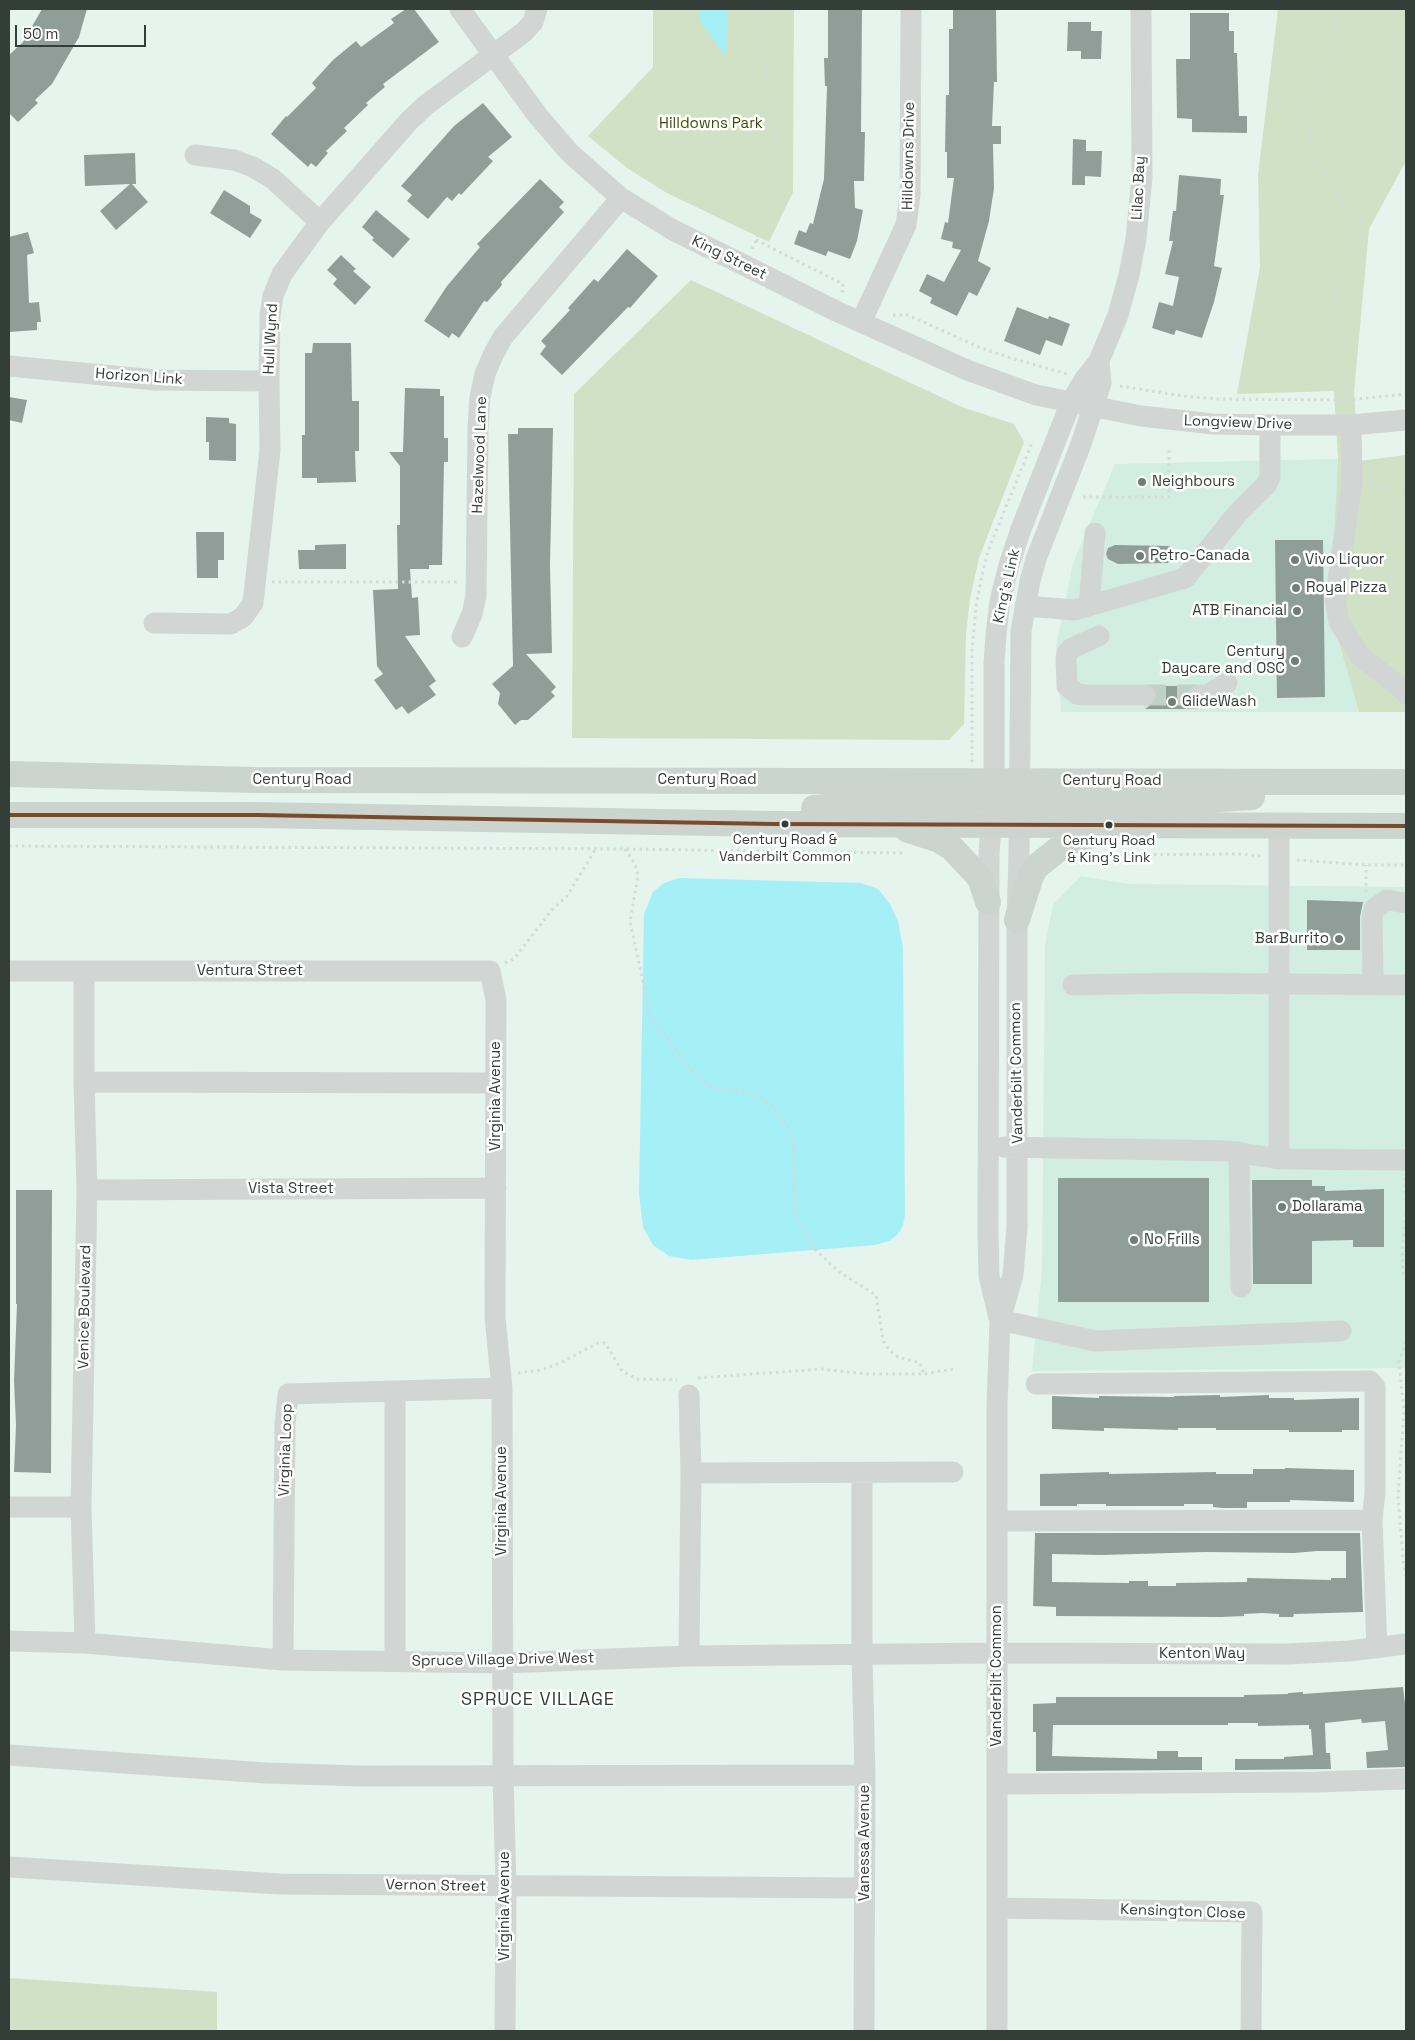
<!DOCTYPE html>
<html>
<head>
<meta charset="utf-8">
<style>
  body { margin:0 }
  #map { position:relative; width:1415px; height:2040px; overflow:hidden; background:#e5f5ed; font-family:"Space Grotesk",sans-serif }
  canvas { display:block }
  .frame { position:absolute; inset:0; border:10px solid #333e39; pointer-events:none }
  .scale { position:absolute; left:15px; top:25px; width:131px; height:22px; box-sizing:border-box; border:2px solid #333e39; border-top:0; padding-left:6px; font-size:15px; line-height:18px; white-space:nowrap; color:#333e39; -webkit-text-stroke:4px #fff; paint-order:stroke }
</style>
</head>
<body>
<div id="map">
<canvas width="1415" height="2040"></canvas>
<div class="frame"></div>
<div class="scale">50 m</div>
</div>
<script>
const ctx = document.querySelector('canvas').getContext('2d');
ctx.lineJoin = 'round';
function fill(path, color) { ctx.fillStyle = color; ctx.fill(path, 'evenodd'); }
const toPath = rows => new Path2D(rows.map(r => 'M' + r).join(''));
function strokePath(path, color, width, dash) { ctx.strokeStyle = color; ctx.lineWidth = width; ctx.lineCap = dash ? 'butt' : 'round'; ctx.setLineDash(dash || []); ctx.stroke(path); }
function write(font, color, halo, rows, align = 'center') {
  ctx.font = font + ' "Space Grotesk",sans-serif'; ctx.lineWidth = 5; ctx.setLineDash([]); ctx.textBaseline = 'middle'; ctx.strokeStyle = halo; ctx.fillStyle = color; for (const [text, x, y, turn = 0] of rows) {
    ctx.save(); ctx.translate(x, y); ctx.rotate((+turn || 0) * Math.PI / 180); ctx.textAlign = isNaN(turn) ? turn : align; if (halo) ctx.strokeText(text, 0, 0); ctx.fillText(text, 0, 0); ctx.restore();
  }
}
const built = toPath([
  [1338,459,1330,611,1359,712,1061,712,1056,646,1073,563,1115,464],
  [1081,876,1130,884,1406,887,1406,1368,1032,1371,1042,1269,1045,946,1053,905]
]);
const green = toPath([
  [653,9,794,9,793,192,769,242,667,193,627,168,588,136,653,67],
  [1278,9,1406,9,1406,161,1369,229,1354,392,1359,461,1406,455,1406,712,1359,712,1330,611,1338,459,1334,391,1237,394,1260,267,1258,175],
  [691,280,962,407,1014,424,1024,442,979,558,970,599,966,633,964,724,949,740,572,738,574,394],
  [9,1978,217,1992,217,2031,9,2031]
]);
const water = toPath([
  [699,9,728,9,726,57,700,21],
  [679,878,861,883,878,889,890,904,898,921,903,948,905,1214,903,1226,897,1235,889,1241,875,1245,691,1260,669,1256,653,1245,643,1227,639,1194,644,914,653,892,664,883]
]);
const building = toPath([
  [42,9,87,9,79,37,52,84,35,100,38,103,18,122,9,113,9,55,23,42],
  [406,9,414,9,439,42,383,84,385,87,366,103,368,105,344,128,347,131,326,151,328,153,316,167,311,163,308,167,271,134,286,116,287,117,316,88,312,83,333,60,356,41,361,47,394,23,391,19],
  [828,9,862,9,861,132,865,132,864,181,854,181,855,208,863,210,857,241,850,259,828,251,826,256,794,244,799,230,806,233,810,223,813,224,824,179,827,86,825,86,824,58,828,58],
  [953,9,996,9,997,82,994,82,992,126,1001,126,1001,144,993,144,994,188,989,221,978,261,991,268,977,296,969,292,957,316,930,303,932,298,919,291,927,274,944,282,961,250,952,248,953,242,941,239,945,222,948,223,954,178,947,178,947,152,945,152,946,95,949,95,949,29,953,29],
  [1190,13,1229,13,1229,31,1234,31,1234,53,1237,53,1239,116,1247,116,1247,133,1192,132,1192,119,1177,118,1176,59,1190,59],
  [1068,22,1091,22,1091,31,1102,31,1101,59,1081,59,1081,51,1067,51],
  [483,103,512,137,488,157,493,161,461,195,459,193,452,201,447,197,428,219,407,201,412,195,401,186,454,126],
  [1073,139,1086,140,1086,151,1102,151,1101,177,1085,176,1085,185,1072,185],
  [135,153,136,184,132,184,148,202,116,230,100,211,130,184,85,186,84,155],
  [1179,175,1221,179,1220,195,1224,195,1214,266,1222,268,1214,302,1202,338,1176,330,1174,335,1152,328,1159,302,1173,306,1179,277,1165,274,1173,241,1169,241,1173,211,1176,211],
  [540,179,564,202,559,207,564,212,501,282,502,285,487,302,484,301,459,338,452,333,449,338,424,321,447,286,480,247,477,244],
  [224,190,250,206,250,213,262,220,250,238,210,213],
  [376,210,410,239,393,258,372,240,374,238,362,227],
  [28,232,34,253,27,255,29,303,39,302,41,322,37,322,37,330,9,332,9,237],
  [627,249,658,276,630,308,628,307,562,375,540,354,546,346,541,341,570,310,568,308,594,279,598,282],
  [341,255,356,269,353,271,371,287,355,305,333,284,337,279,327,270],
  [1017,307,1048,319,1049,316,1070,324,1062,346,1046,340,1040,355,1004,341],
  [313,343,351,343,352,401,359,401,359,451,355,451,356,482,317,483,317,478,302,478,302,435,305,435,305,353,312,353],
  [405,388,440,389,440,396,444,396,444,438,448,438,448,462,444,462,442,565,429,565,429,569,410,569,412,598,418,597,420,635,405,636,436,681,429,686,436,695,408,714,402,706,396,710,374,680,383,674,377,666,373,590,398,589,397,525,400,525,400,466,389,452,403,452],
  [9,397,27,400,22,423,9,420],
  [206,417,229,418,229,423,236,424,236,461,209,460,209,442,206,442],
  [518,428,553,428,550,565,552,653,526,654,556,687,551,692,555,696,528,720,521,720,515,725,498,704,500,693,492,684,513,666,508,434,518,434],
  [196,532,224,532,224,560,218,560,218,578,197,578],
  [1275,540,1323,540,1325,697,1277,698],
  [346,544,346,569,299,569,298,550,315,550,315,545],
  [1115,545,1169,546,1173,549,1175,554,1168,563,1118,564,1108,559,1106,554,1108,548],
  [1154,686,1190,686,1187,695,1188,701,1199,709,1145,709,1156,701,1157,695],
  [1307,900,1363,902,1360,917,1360,950,1307,950],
  [1058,1178,1209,1178,1209,1302,1058,1302],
  [1252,1180,1312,1180,1312,1186,1325,1186,1325,1191,1384,1189,1384,1247,1353,1247,1353,1240,1312,1241,1312,1284,1253,1284],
  [16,1190,52,1190,51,1473,14,1472,16,1425,14,1381,17,1304,16,1304],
  [1220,1395,1220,1397,1269,1395,1269,1398,1294,1398,1294,1400,1359,1398,1359,1430,1342,1430,1342,1432,1289,1432,1289,1430,1216,1430,1216,1428,1178,1428,1178,1430,1104,1428,1104,1431,1052,1429,1052,1396,1099,1398,1099,1396,1174,1397,1174,1396],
  [1285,1468,1354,1470,1354,1502,1290,1500,1290,1502,1247,1502,1247,1508,1222,1508,1213,1507,1213,1504,1184,1504,1184,1506,1106,1506,1106,1504,1077,1504,1077,1506,1040,1506,1040,1474,1109,1472,1109,1474,1216,1472,1216,1474,1253,1474,1253,1469,1285,1469],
  [1035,1533,1360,1533,1363,1612,1294,1614,1293,1617,1279,1617,1279,1614,1262,1613,1244,1614,1244,1616,1221,1617,1056,1616,1056,1607,1033,1606],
  [1317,1551,1346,1551,1346,1578,1331,1578,1331,1580,1247,1578,1247,1582,1176,1583,1176,1586,1148,1586,1148,1581,1129,1581,1129,1583,1052,1582,1052,1554,1102,1555,1205,1552,1294,1553],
  [1403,1687,1406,1712,1406,1767,1367,1768,1366,1752,1388,1750,1385,1721,1362,1723,1361,1719,1325,1723,1326,1753,1330,1753,1331,1769,1235,1770,1235,1759,1284,1759,1284,1757,1313,1755,1311,1729,1309,1729,1309,1725,1258,1726,1258,1723,1228,1723,1228,1725,1053,1725,1052,1756,1157,1759,1157,1751,1178,1751,1178,1757,1202,1757,1202,1770,1036,1771,1036,1732,1033,1732,1033,1704,1056,1703,1056,1697,1244,1697,1244,1695,1288,1694,1288,1693,1303,1692,1303,1694]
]);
const minorTunnel = toPath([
  [1145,695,1199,695]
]);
const path = toPath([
  [1337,9,1331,54,1311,103,1309,136,1315,162,1347,209,1350,246,1334,297,1330,332,1338,358,1349,408],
  [756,240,843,284,842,291,844,292],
  [752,249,774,201,782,170,780,147,769,99,761,9],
  [893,315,908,315,981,348,1011,358,1067,374],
  [1120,386,1182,396,1220,399,1348,400,1406,394],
  [1371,484,1406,493],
  [1083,497,1169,497,1169,449],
  [272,582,459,582],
  [972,762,972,650,976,607,981,580,988,551,1032,443],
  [9,846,624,849,906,853],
  [625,849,635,864,638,875,630,921,650,1016,698,1079,714,1088,739,1091,765,1099,788,1127,794,1147,795,1213,814,1248,839,1272,876,1295,883,1340,889,1350,898,1357,920,1363,924,1374],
  [1102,855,1238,854,1261,856],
  [1297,860,1366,865,1406,865],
  [1366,892,1366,865],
  [505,963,514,959,551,911,567,896,595,850],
  [1405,1178,1406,1210],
  [1406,1214,1402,1248,1403,1272,1406,1280],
  [1406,1342,1399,1362,1404,1412,1398,1496,1403,1559,1406,1577],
  [518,1373,541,1370,560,1363,598,1343,605,1343,622,1371,637,1379,677,1380],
  [698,1378,822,1369,866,1374,924,1374,953,1369]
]);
const minor = toPath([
  [460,9,538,116,570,153,621,198,673,230,744,265,836,311,967,370,1036,395,1141,416,1213,424,1270,425,1351,425,1406,420],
  [195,155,234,160,253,167,273,179,320,222],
  [861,322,906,225,910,195,911,9],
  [9,366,155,380,269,381],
  [1351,425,1352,484,1335,599,1339,622,1360,656,1400,687,1406,694],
  [1025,606,1075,610,1185,578,1238,513,1266,485,1270,477,1270,425],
  [1089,606,1095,533],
  [154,623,231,624,243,617,253,603,270,450,269,381,270,315,273,296,282,274,320,222,409,121,426,105,524,32,533,22,537,9],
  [1099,636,1072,648,1067,653,1066,659,1067,686,1077,694,1084,695,1145,695],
  [462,637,472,614,476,596,478,428,480,397,485,374,493,355,503,337,621,198],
  [1199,695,1208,695,1227,683],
  [9,971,490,971,496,1000,495,1317,502,1388,503,1775,506,1886,505,2031],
  [84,971,84,1082,87,1190,81,1507,85,1643],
  [1373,984,1372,917,1374,909,1387,900,1406,903],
  [1073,985,1177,983,1406,985],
  [84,1082,496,1083],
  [1004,1147,1229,1151,1279,1159,1406,1160],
  [1239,1152,1241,1287],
  [1279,1159,1279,826],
  [87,1190,496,1188],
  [999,1318,989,1276,988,1235,989,854,994,780,994,663,996,634,1000,601,1009,565,1021,529,1071,402,1084,380,1099,361,1118,315,1129,275,1136,239,1142,177,1141,9],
  [1000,1320,1095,1341,1341,1331],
  [1036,1384,1370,1381,1375,1387,1375,1493,1372,1520,1377,1648],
  [395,1391,395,1661],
  [689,1395,691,1473,689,1656],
  [691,1473,953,1472],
  [862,1473,862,1655,865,1775,864,2031],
  [9,1507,81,1507],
  [998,1521,1372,1520],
  [9,1641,85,1643,283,1660,503,1663,689,1656,997,1653,1287,1654,1349,1651,1406,1644],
  [283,1660,285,1424,288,1394,502,1388],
  [9,1755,266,1773,360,1776,865,1775],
  [997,1784,1317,1782,1406,1779],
  [9,1867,280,1884,864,1888],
  [997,1908,1252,1912,1251,2031],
  [997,2031,997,1406,1000,1320,1013,1275,1017,1227,1017,920,1019,854,1021,631,1030,581,1036,559,1081,444,1101,383,1099,361]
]);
const major = toPath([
  [9,774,255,780,1406,782],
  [814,808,890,802,993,798,1007,793,1019,781],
  [9,815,257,815,773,824,1406,826],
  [1001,818,1019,808,1037,805,1112,806,1252,797],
  [908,830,939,840,952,848,980,878,988,902],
  [1017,920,1031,876,1036,867,1066,843,1101,832]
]);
const bus1 = toPath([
  [9,815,257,815,773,824,1406,826]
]);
const markers = [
  [1142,482,5,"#717e78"],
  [1140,556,5,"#717e78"],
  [1295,560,5,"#717e78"],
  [1296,588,5,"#717e78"],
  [1297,611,5,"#717e78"],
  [1295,661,5,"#717e78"],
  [1172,702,5,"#717e78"],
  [785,824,4.5,"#333e39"],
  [1109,825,4.5,"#333e39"],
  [1339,939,5,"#717e78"],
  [1282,1207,5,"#717e78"],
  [1134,1240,5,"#717e78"]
];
const busNames = [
  ["Century Road &",785,840],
  ["Vanderbilt Common",785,857],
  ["Century Road",1109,841],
  ["& King's Link",1109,858]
];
const parkNames = [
  ["Hilldowns Park",711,124]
];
const streetNames = [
  ["Hilldowns Drive",909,156,-89],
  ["Lilac Bay",1139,188,-87],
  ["King Street",729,258,26],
  ["Hull Wynd",271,339,-87],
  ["Horizon Link",139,377,4],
  ["Longview Drive",1238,423,2],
  ["Hazelwood Lane",480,455,-88],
  ["King's Link",1007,586,-77],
  ["Century Road",302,780],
  ["Century Road",707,780],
  ["Century Road",1112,781],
  ["Ventura Street",250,971],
  ["Vanderbilt Common",1017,1073,-91],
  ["Virginia Avenue",496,1096,-90],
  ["Vista Street",291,1189],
  ["Venice Boulevard",85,1307,-89],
  ["Virginia Loop",286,1450,-88],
  ["Virginia Avenue",502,1501,-90],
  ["Kenton Way",1202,1654],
  ["Spruce Village Drive West",503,1660,-1],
  ["Vanderbilt Common",997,1676,-90],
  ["Vanessa Avenue",865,1843,-90],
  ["Vernon Street",436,1886,1],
  ["Virginia Avenue",505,1906,-90],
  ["Kensington Close",1183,1912,2]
];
const poiNames = [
  ["Neighbours",1152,482],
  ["Petro-Canada",1150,556],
  ["Vivo Liquor",1305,560],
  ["Royal Pizza",1306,588],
  ["ATB Financial",1287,611,"right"],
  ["Century",1285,652,"right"],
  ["Daycare and OSC",1285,669,"right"],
  ["GlideWash",1182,702],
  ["BarBurrito",1329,939,"right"],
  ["Dollarama",1292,1207],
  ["No Frills",1144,1240]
];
const quarterNames = [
  ["SPRUCE VILLAGE",538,1700]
];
fill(built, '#d2ede1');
fill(green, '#d0e1c5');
fill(water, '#a5f0f6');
fill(building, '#909e99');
strokePath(minorTunnel, '#c1d0c9', 21, [21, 11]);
strokePath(path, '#d5d9d7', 3, [2.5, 4]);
strokePath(minor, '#d1d6d4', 21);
strokePath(major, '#cbd4ce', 26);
strokePath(bus1, '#7a4b2a', 4);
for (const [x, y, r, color] of markers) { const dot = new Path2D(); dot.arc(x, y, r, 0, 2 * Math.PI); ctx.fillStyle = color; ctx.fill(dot); strokePath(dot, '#fff', 2); }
write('14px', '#333e39', '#fff', busNames);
write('15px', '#395003', '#fff', parkNames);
write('15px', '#333e39', '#fff', streetNames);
write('15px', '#333e39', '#fff', poiNames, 'left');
ctx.letterSpacing = '1px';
write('18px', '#333e39', '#fff', quarterNames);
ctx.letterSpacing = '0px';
</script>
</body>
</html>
